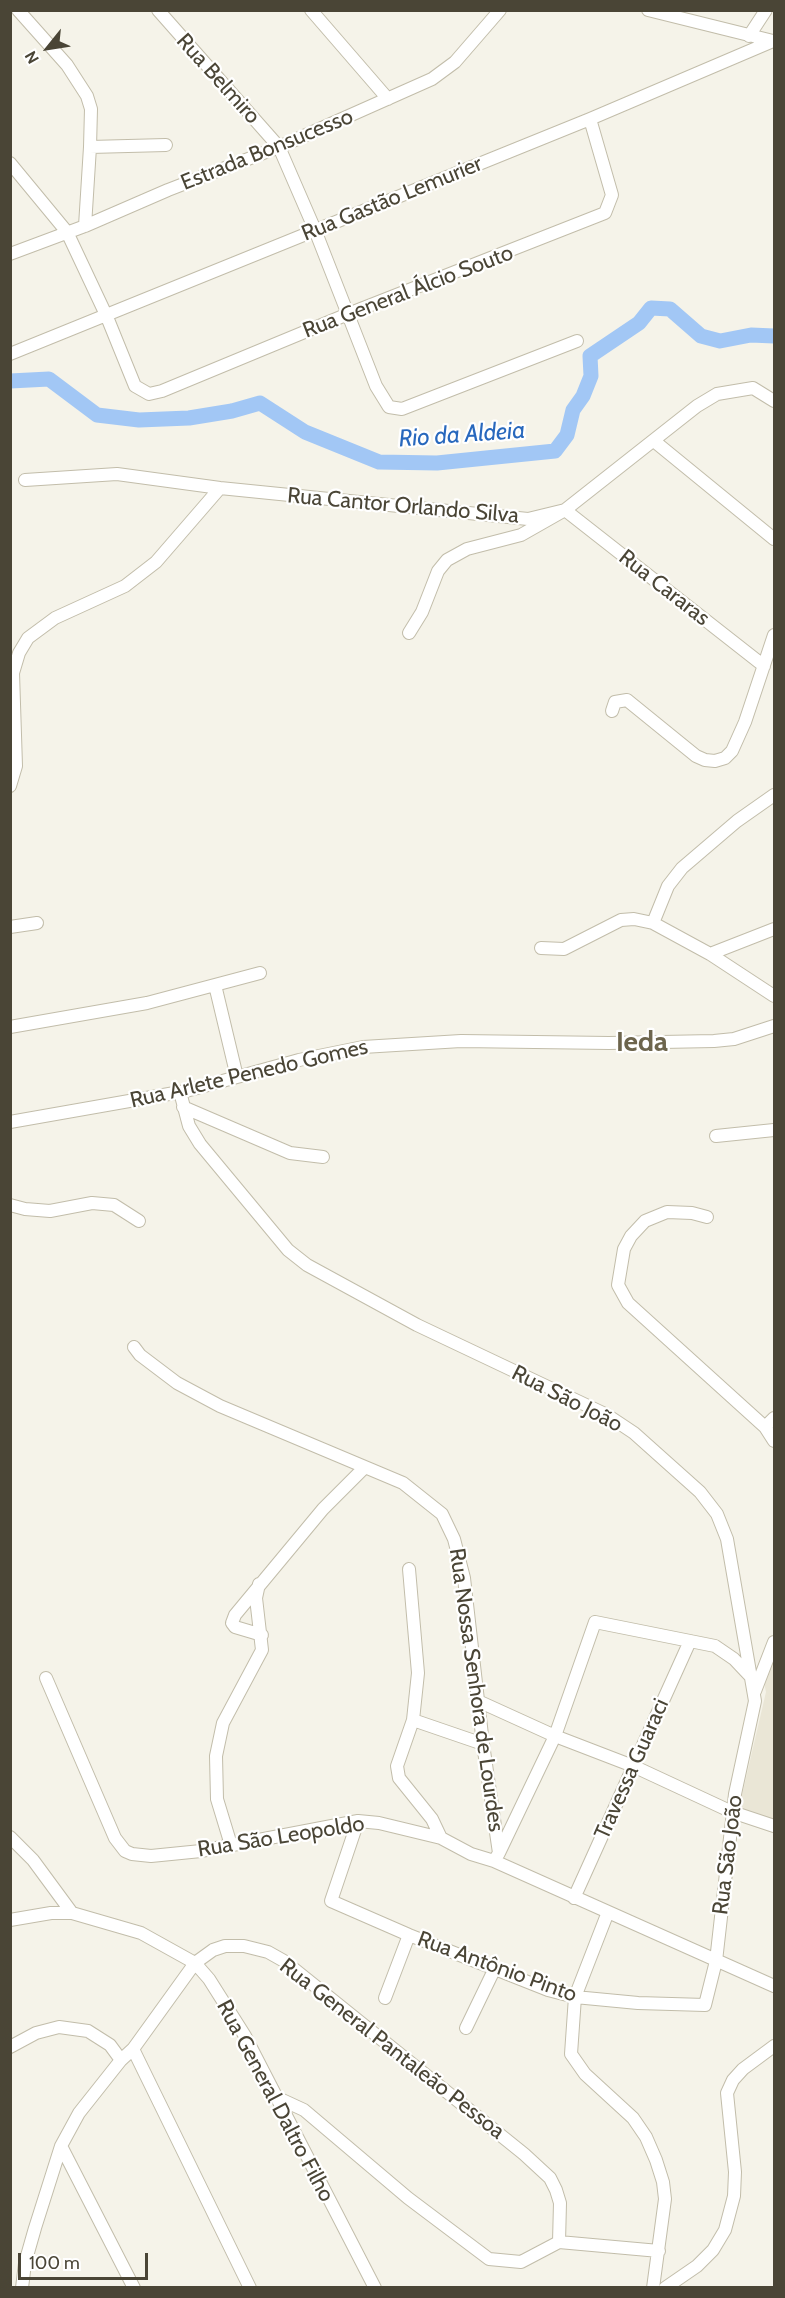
<!DOCTYPE html>
<html>
<head>
<meta charset="utf-8">
<style>
  body { margin:0 }
  #map { position:relative; width:785px; height:2298px; overflow:hidden; background:#f5f3e9; font-family:Cabin,sans-serif }
  canvas { display:block }
  .frame { position:absolute; inset:0; border:12px solid #4a4536; pointer-events:none }
  .north { position:absolute; left:18px; top:18px; width:60px; height:60px; -webkit-text-stroke:4px #fff; paint-order:stroke; rotate:240deg; font-size:16px; font-weight:700; line-height:24px; text-align:center; color:#4a4536 }
  .north::after { content:''; display:block; margin:auto; width:21px; height:27px; background:#4a4536; clip-path:polygon(50% 0,100% 100%,50% 72%,0 100%) }
  .scale { position:absolute; left:18px; top:2253px; width:130px; height:27px; box-sizing:border-box; border:3px solid #4a4536; border-top:0; padding-left:8px; font-size:18px; line-height:21px; white-space:nowrap; color:#4a4536; -webkit-text-stroke:4px #fff; paint-order:stroke }
</style>
</head>
<body>
<div id="map">
<canvas width="785" height="2298"></canvas>
<div class="frame"></div>
<div class="north">N</div>
<div class="scale">100 m</div>
</div>
<script>
const ctx = document.querySelector('canvas').getContext('2d');
ctx.lineJoin = 'round';
function fill(path, color) { ctx.fillStyle = color; ctx.fill(path, 'evenodd'); }
const toPath = rows => new Path2D(rows.map(r => 'M' + r).join(''));
function strokePath(path, color, width, dash) { ctx.strokeStyle = color; ctx.lineWidth = width; ctx.lineCap = dash ? 'butt' : 'round'; ctx.setLineDash(dash || []); ctx.stroke(path); }
function write(font, color, halo, rows, align = 'center') {
  ctx.font = font + ' Cabin,sans-serif'; ctx.lineWidth = 4.5; ctx.setLineDash([]); ctx.textBaseline = 'middle'; ctx.strokeStyle = halo; ctx.fillStyle = color; for (const [text, x, y, turn = 0] of rows) {
    ctx.save(); ctx.translate(x, y); ctx.rotate((+turn || 0) * Math.PI / 180); ctx.textAlign = isNaN(turn) ? turn : align; if (halo) ctx.strokeText(text, 0, 0); ctx.fillText(text, 0, 0); ctx.restore();
  }
}
const residential = toPath([
  [774,1652,774,1826,738,1812,766,1692,764,1682]
]);
const river = toPath([
  [10,381,49,379,97,415,139,420,189,418,232,411,260,403,305,432,379,462,437,463,555,451,567,435,573,410,583,396,591,376,590,356,639,323,651,308,670,309,701,336,720,341,751,335,774,336]
]);
const minor = toPath([
  [18,10,67,65,87,96,91,109,90,147,85,226],
  [158,10,279,147,315,230,376,386,389,407,402,409,577,341],
  [311,10,388,99],
  [648,10,773,41],
  [749,36,766,10],
  [90,147,166,145],
  [10,163,67,232,107,317,135,386,149,394,162,391,348,314,605,213,612,195,590,119],
  [10,254,85,226,168,190,279,147,432,79,455,62,500,10],
  [10,354,590,119,773,41],
  [654,441,774,539],
  [25,480,117,474,220,488,528,519,565,510,697,406,717,394,753,388,774,401],
  [409,633,422,612,438,571,447,560,467,549,521,535,565,510,764,666],
  [612,711,615,702,627,700,696,756,705,760,715,761,725,758,732,751,745,722,774,635],
  [10,786,16,766,13,673,19,653,28,638,55,618,125,586,156,562,220,488],
  [653,923,668,886,682,868,737,821,774,795],
  [10,927,37,923],
  [541,948,564,949,621,920,634,919,653,923,710,954,774,996],
  [710,954,774,929],
  [215,985,237,1077],
  [10,1027,147,1003,260,973],
  [180,1092,189,1126,200,1144,288,1250,307,1265,417,1325,607,1415,634,1433,700,1492,717,1514,727,1539,755,1701,735,1794,716,1961,705,2005,638,2003,575,1997,548,1990,409,1935,331,1901,358,1821],
  [183,1107,290,1153,323,1157],
  [10,1122,186,1091,299,1060,363,1047,461,1041,609,1043,714,1041,734,1039,774,1026],
  [716,1136,774,1130],
  [10,1205,25,1209,50,1211,92,1203,114,1205,139,1221],
  [707,1217,692,1213,667,1212,645,1221,631,1236,624,1249,618,1285,628,1303,765,1427,774,1441],
  [134,1347,140,1355,177,1383,220,1406,403,1483,442,1514,454,1539,464,1578,483,1744,499,1853,494,1861],
  [765,1427,774,1418],
  [409,1569,418,1673,413,1720,397,1766,399,1778,432,1819,441,1838],
  [262,1635,235,1627,232,1623,235,1615,323,1509,363,1469],
  [46,1678,115,1838,125,1851,132,1854,151,1856,201,1851,358,1821,379,1823,441,1838,471,1854,494,1861,774,1986],
  [755,1691,774,1642],
  [478,1701,555,1736,633,1766,732,1812,774,1826],
  [413,1720,483,1744],
  [10,1837,33,1860,72,1913],
  [231,1845,217,1799,216,1756,223,1723,262,1650,256,1598,259,1584],
  [499,1853,555,1736,595,1622,715,1646,734,1659,750,1676],
  [574,1898,690,1641],
  [608,1912,575,1997,571,2054,585,2074,633,2118,646,2137,656,2160,663,2182,665,2199,653,2288],
  [10,1920,51,1913,72,1913,141,1933,195,1963,209,1979,245,2036,375,2288],
  [385,1998,409,1935],
  [466,2028,495,1968],
  [10,2047,36,2033,59,2027,88,2031,110,2045,121,2060],
  [133,2049,250,2288],
  [61,2146,134,2288],
  [559,2242,659,2251],
  [22,2288,25,2263,35,2228,61,2146,79,2113,121,2060,133,2049,195,1963,213,1950,225,1946,244,1946,268,1952,284,1961,524,2154,550,2178,556,2190,560,2203,559,2242,521,2262,489,2259,408,2198,304,2110,278,2098],
  [665,2288,697,2266,713,2250,725,2230,734,2196,735,2172,727,2093,733,2080,743,2069,774,2046]
]);
const streetNames = [
  ["Rua Belmiro",218,79,48],
  ["Estrada Bonsucesso",267,150,-22],
  ["Rua Gastão Lemurier",392,199,-22],
  ["Rua General Álcio Souto",408,292,-21],
  ["Rua Cantor Orlando Silva",403,506,5],
  ["Rua Cararas",664,588,38],
  ["Rua Arlete Penedo Gomes",249,1074,-13],
  ["Rua São João",567,1399,27],
  ["Rua Nossa Senhora de Lourdes",476,1690,82],
  ["Travessa Guaraci",632,1769,-66],
  ["Rua São Leopoldo",281,1837,-9],
  ["Rua São João",728,1855,-83],
  ["Rua Antônio Pinto",497,1967,20],
  ["Rua General Pantaleão Pessoa",392,2049,38],
  ["Rua General Daltro Filho",275,2101,62]
];
const waterNames = [
  ["Rio da Aldeia",462,435,-4]
];
const districtNames = [
  ["Ieda",642,1043]
];
fill(residential, '#eae6d6');
strokePath(river, '#a2c7f5', 15);
strokePath(minor, '#c2bdaa', 14);
strokePath(minor, '#fff', 12);
write('22px', '#4a4536', '#fff', streetNames);
write('italic 24px', '#2868bd', '#fff', waterNames);
write('bold 28px', '#6d654d', '#fff', districtNames);
</script>
</body>
</html>
